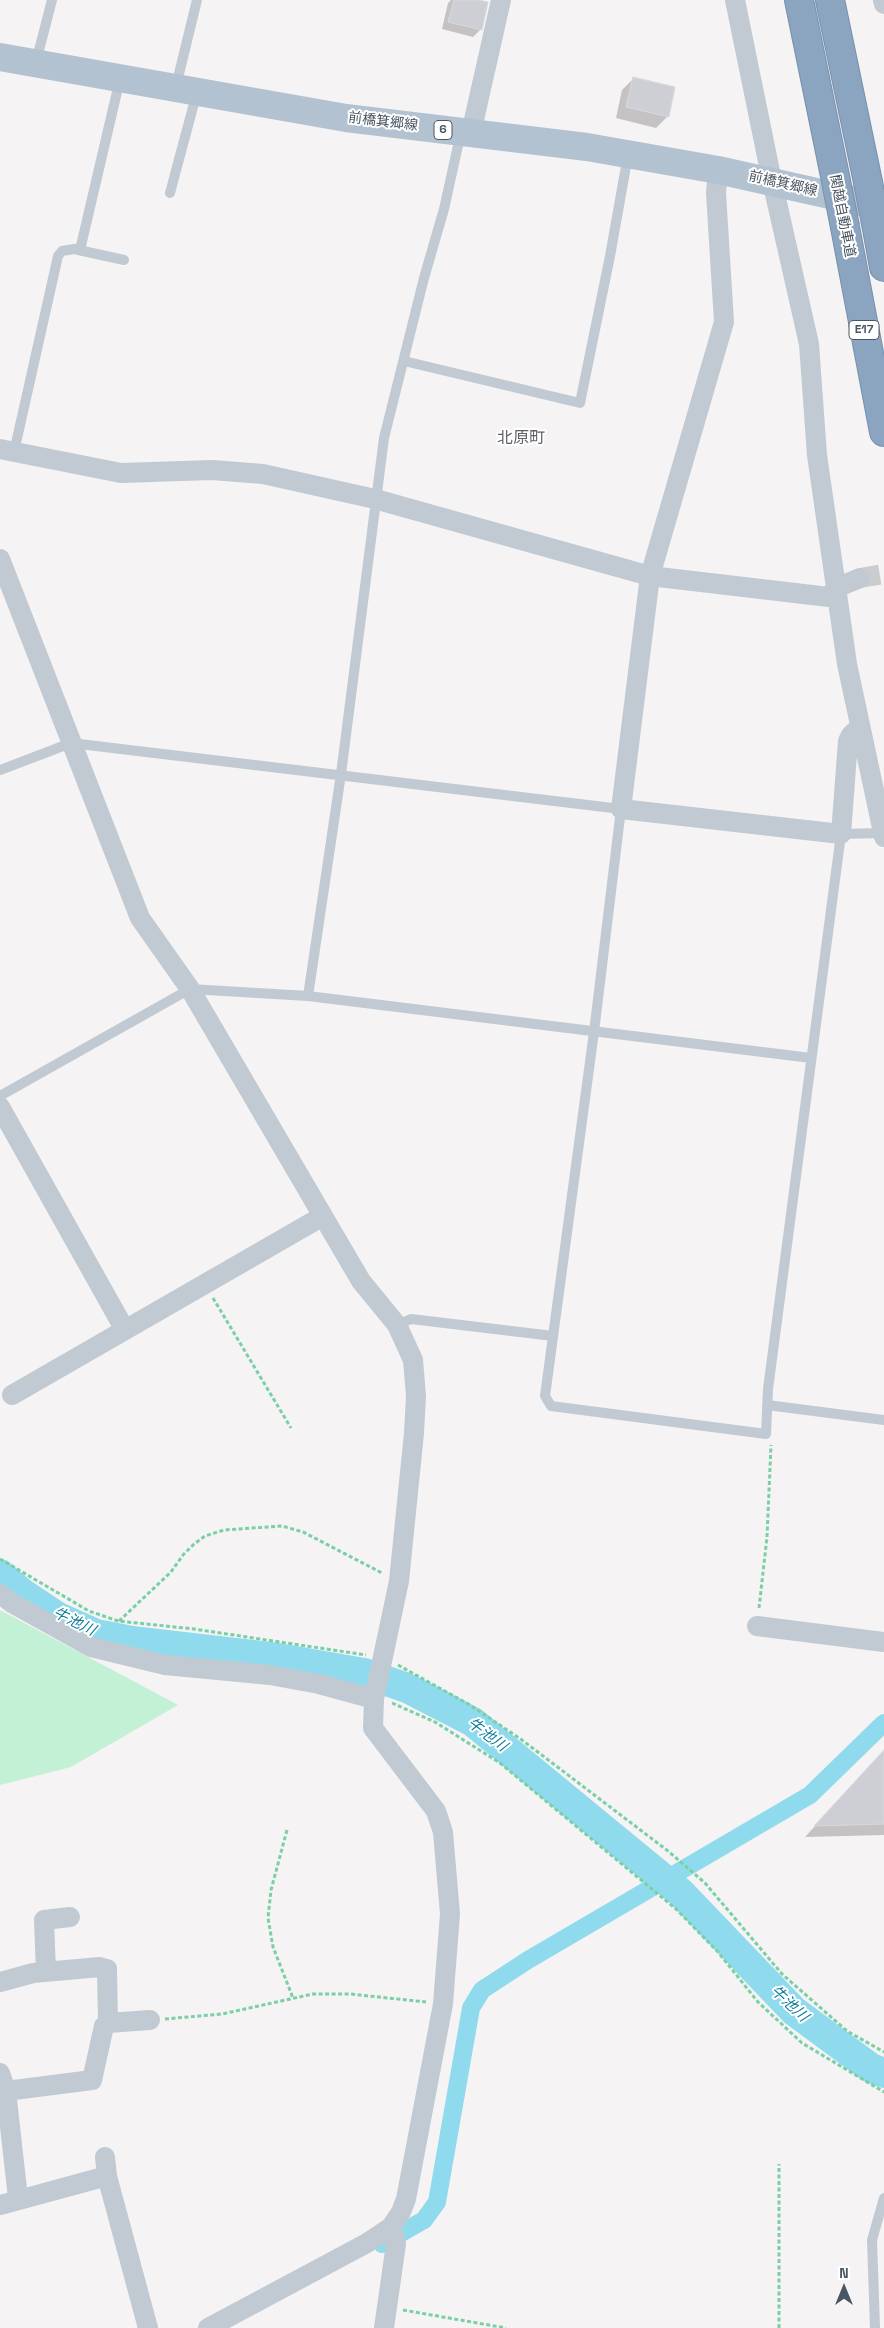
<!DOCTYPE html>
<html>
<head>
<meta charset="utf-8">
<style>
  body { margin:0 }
  #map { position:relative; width:884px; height:2328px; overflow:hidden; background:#f5f3f3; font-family:"Space Grotesk",sans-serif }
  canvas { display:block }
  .north { position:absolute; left:819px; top:2263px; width:50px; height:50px; -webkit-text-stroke:4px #fff; paint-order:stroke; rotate:0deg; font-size:14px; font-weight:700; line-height:20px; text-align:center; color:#4a5661 }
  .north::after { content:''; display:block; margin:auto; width:18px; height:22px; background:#4a5661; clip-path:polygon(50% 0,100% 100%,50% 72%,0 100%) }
</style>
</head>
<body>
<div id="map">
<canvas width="884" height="2328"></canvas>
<div class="north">N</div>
</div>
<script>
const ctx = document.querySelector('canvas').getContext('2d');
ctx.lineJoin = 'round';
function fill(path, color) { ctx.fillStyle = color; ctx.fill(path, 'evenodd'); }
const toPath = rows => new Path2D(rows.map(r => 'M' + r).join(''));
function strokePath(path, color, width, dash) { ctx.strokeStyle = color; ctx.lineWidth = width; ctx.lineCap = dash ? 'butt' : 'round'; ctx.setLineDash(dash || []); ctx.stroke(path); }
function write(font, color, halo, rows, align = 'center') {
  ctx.font = font + ' "Space Grotesk","Noto Sans JP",sans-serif'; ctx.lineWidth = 4; ctx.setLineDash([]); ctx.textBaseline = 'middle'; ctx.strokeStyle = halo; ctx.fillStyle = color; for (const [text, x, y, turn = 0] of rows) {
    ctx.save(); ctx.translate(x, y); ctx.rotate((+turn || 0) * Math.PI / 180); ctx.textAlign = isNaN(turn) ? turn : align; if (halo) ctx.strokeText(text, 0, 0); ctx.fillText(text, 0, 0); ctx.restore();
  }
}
const green = toPath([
  [0,1610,178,1705,71,1767,0,1785]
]);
const shadow = toPath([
  [451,0,474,0,481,29,473,37,442,29,448,3],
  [633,79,668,116,656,128,616,118,622,90],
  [884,1751,884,1835,805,1837]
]);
const canal = toPath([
  [382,2244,424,2220,437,2202,471,2008,482,1990,528,1960,810,1795,884,1723]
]);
const river = toPath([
  [0,1574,22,1593,58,1617,96,1634,132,1641,278,1658,364,1673,407,1688,473,1722,681,1893,794,2011,871,2068,884,2073]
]);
const building = toPath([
  [454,0,479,0,488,2,482,30,448,22,454,0],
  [633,77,675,87,669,117,626,107,633,77],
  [884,1750,884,1824,814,1826,884,1750]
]);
const streetTunnel = toPath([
  [860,578,884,574]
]);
const path = toPath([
  [213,1298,291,1428],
  [0,1559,89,1611,118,1621,194,1629,366,1655],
  [759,1608,767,1537,771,1445],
  [119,1621,171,1572,183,1555,194,1544,205,1536,224,1530,282,1526,303,1532,382,1573],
  [398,1665,470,1705,522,1740,668,1851,705,1883,782,1974,847,2031,884,2052],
  [392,1703,435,1722,500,1763,676,1909,718,1952,758,2002,802,2043,884,2092],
  [287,1830,271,1890,268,1918,273,1947,293,1998],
  [165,2019,222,2014,313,1994,350,1994,426,2002],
  [403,2310,506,2328],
  [779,2328,779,2164]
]);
const lane = toPath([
  [36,62,52,0],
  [176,86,197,0],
  [170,193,197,92],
  [80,250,120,79],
  [404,361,580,403,610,256,628,155],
  [14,452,58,256,62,251,74,249,124,260],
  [0,770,71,743,621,809,594,1032,545,1396,551,1406,766,1434,768,1389,841,834,883,833],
  [308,996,341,774,384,438,424,278,444,209,461,132],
  [0,1096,190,989,308,996,811,1058],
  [397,1325,411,1319,553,1336],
  [767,1405,884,1420],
  [875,2328,872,2240,884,2198]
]);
const street = toPath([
  [735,0,772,181,809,344,817,455,847,664,884,837],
  [883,0,884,4],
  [471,133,501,0],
  [718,170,716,193,724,322,650,576,621,809,841,834,848,741,851,735,859,728],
  [0,449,121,473,212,470,263,474,375,499,650,576,829,597,836,588,860,578],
  [0,559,140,918,190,989,361,1281,397,1325,413,1360,416,1396,414,1433,399,1581,374,1699,373,1728,436,1811,443,1832,450,1914,443,2004,406,2199,401,2212,391,2227,367,2243,208,2328],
  [0,1107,125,1330],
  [12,1395,323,1216],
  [0,1594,12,1603,91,1647,165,1665,270,1675,319,1684,374,1699],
  [757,1626,884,1642],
  [46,1972,44,1920,70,1917],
  [0,1982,33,1973,100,1967,107,1969,108,2023],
  [0,2073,6,2091,92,2080,104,2026,108,2023,150,2020],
  [6,2091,18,2198],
  [105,2157,107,2176,148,2328],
  [0,2205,107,2176],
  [384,2328,396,2244,391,2227]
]);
const primary = toPath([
  [0,57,346,118,587,147,718,170,884,207]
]);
const highway = toPath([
  [799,0,835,176],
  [830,0,868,182],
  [845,227,884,432],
  [878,234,884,267]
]);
const highwayBridge = toPath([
  [835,176,845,227],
  [868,182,878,234]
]);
const shields = [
  [443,130,18],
  [864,330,30]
];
const shieldNames = [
  ["6",443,130],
  ["E17",864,330]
];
const streetNames = [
  ["前橋箕郷線",383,122,7],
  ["前橋箕郷線",783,184,13],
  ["関越自動車道",842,216,79]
];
const waterNames = [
  ["牛池川",74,1622,26],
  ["牛池川",487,1735,37],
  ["牛池川",789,2004,43]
];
const quarterNames = [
  ["北原町",521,439]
];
fill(green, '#c3f1d5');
fill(shadow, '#0003');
strokePath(canal, '#90daee', 18);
strokePath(river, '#90daee', 30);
fill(building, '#cdcfd5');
strokePath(building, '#d7d9de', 1);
strokePath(streetTunnel, '#caccce', 20, [20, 10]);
strokePath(highway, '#7690ad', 30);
strokePath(path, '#7ad0a6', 3, [4, 2.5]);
strokePath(lane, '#c1cad2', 10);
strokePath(street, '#c1cad2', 20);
strokePath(primary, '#b3c2d1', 28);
strokePath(highway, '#8ba5c1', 28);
strokePath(highwayBridge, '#7690ad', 30, []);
strokePath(highwayBridge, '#8ba5c1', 28);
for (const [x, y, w] of shields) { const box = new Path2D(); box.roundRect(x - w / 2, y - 9.5, w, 19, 4); ctx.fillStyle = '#fff'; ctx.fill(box); strokePath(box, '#4a5661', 1); }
write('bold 12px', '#4a5661', null, shieldNames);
write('14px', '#4a5661', '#fff', streetNames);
write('italic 15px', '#0c7c9b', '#fff', waterNames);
write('16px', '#5f6368', '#fff', quarterNames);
</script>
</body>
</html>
